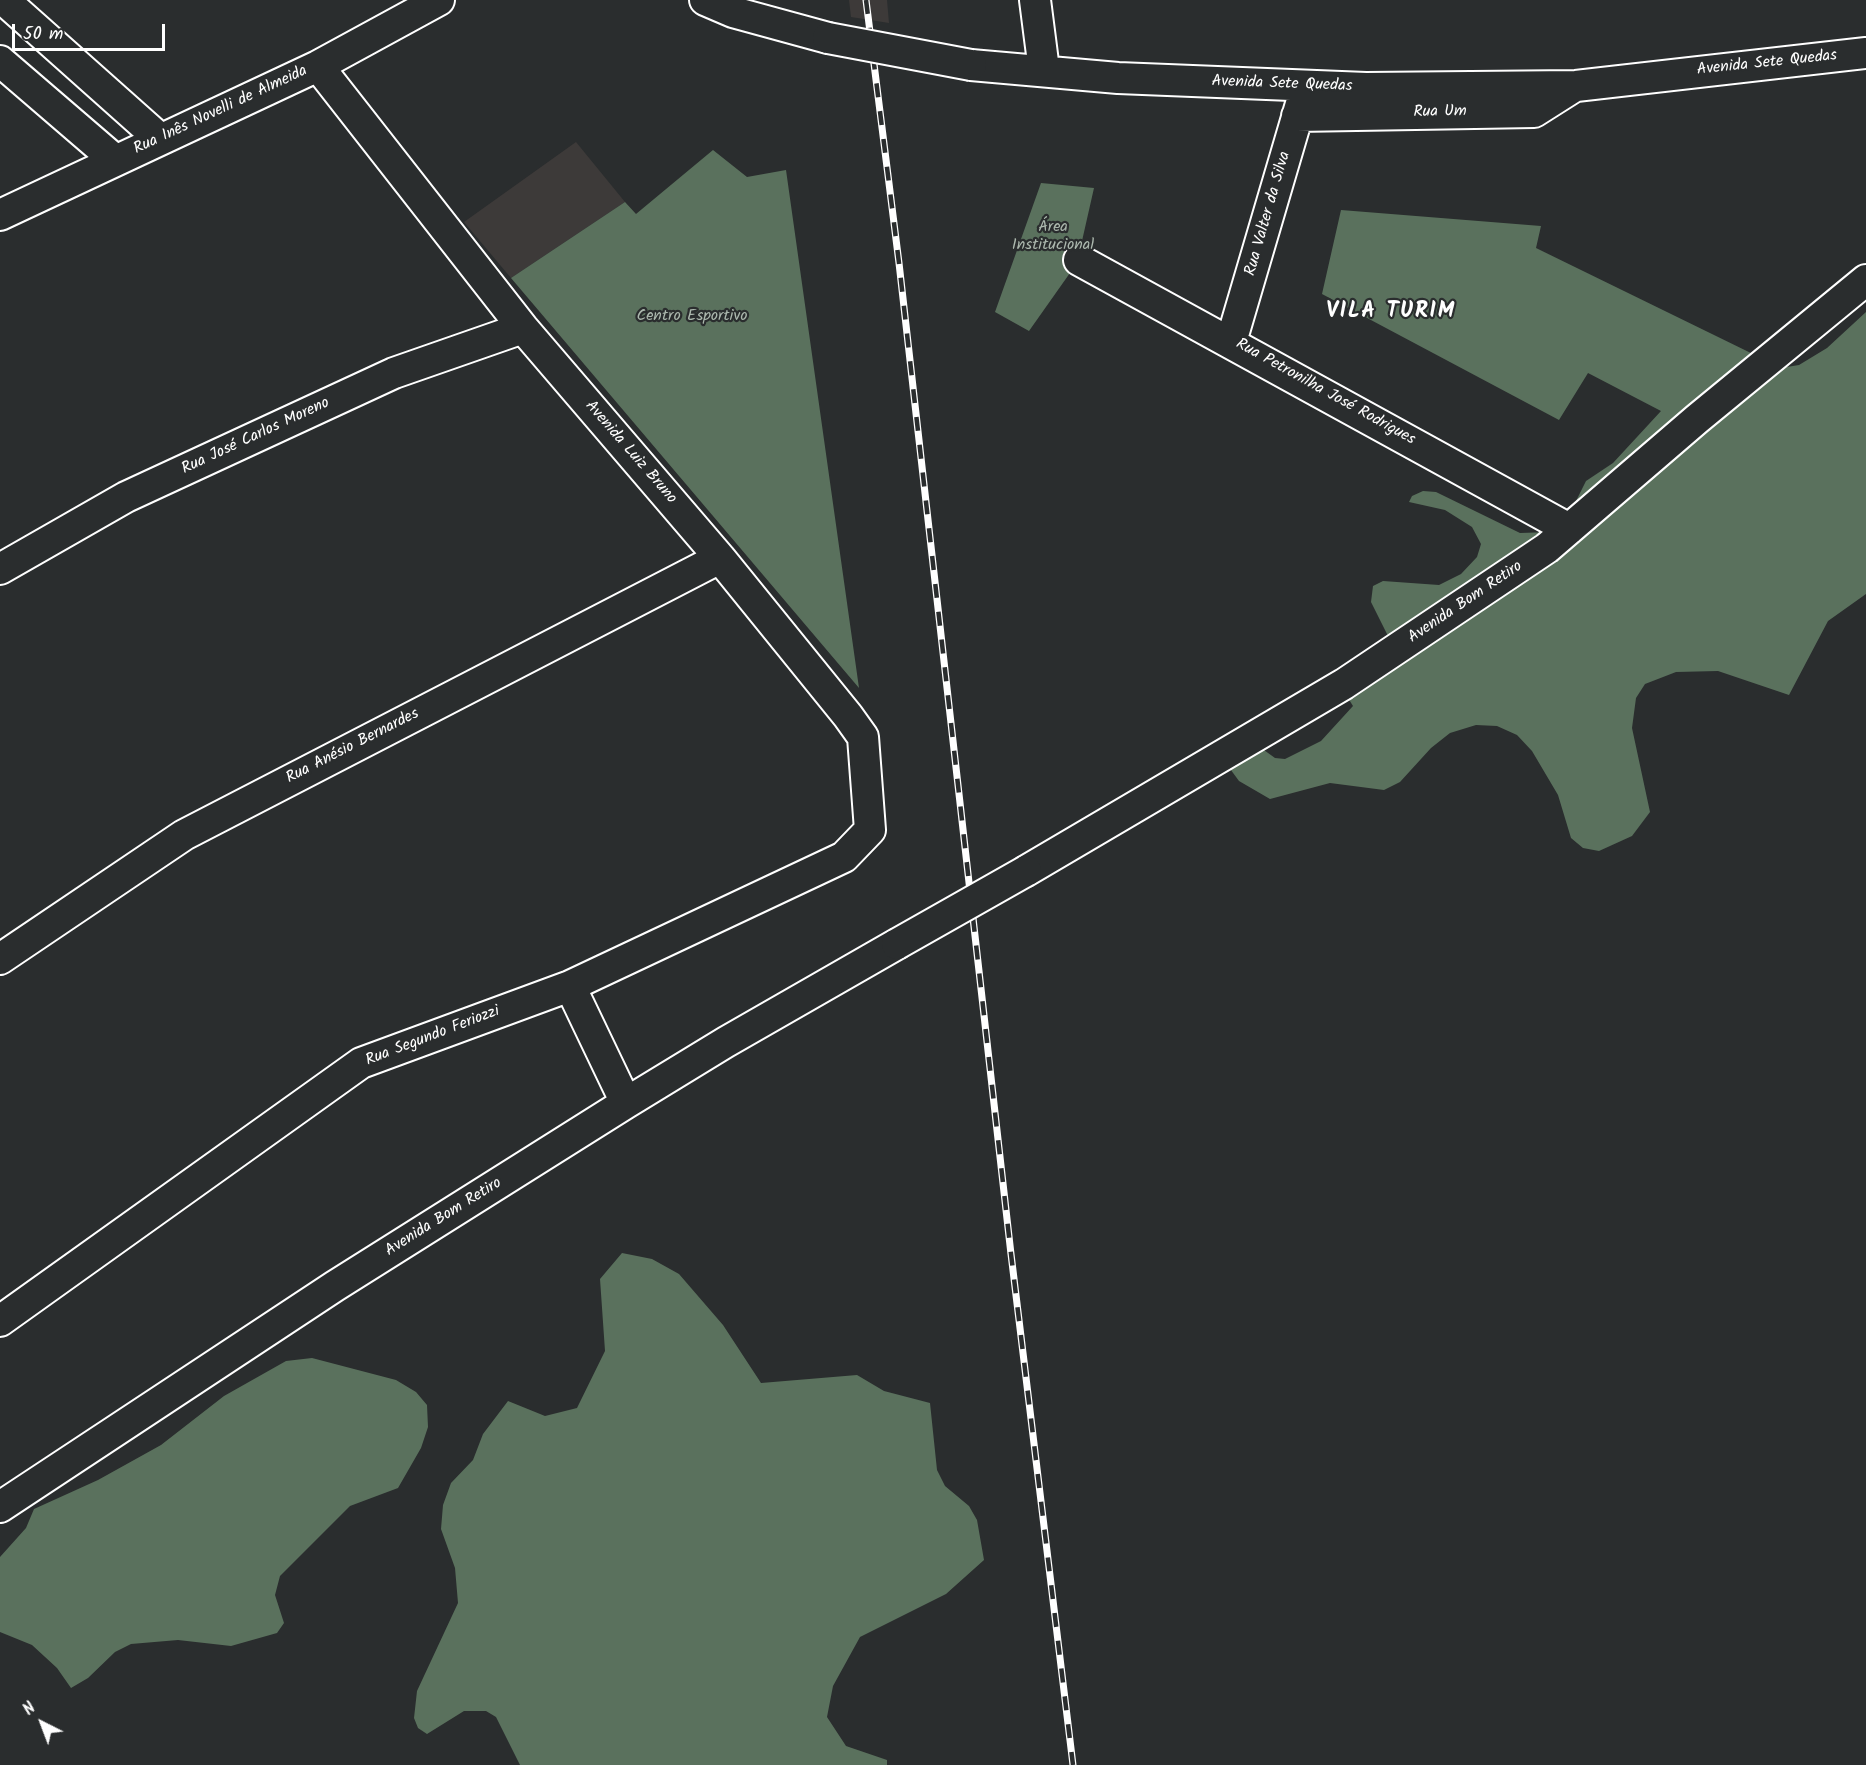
<!DOCTYPE html>
<html>
<head>
<meta charset="utf-8">
<style>
  body { margin:0 }
  #map { position:relative; width:1866px; height:1765px; overflow:hidden; background:#2a2d2e; font-family:Kalam,sans-serif }
  canvas { display:block }
  .north { position:absolute; left:12px; top:1693px; width:60px; height:60px; -webkit-text-stroke:4px #2a2d2e; paint-order:stroke; rotate:318deg; font-size:16px; font-weight:700; line-height:24px; text-align:center; color:#fff }
  .north::after { content:''; display:block; margin:auto; width:21px; height:27px; background:#fff; clip-path:polygon(50% 0,100% 100%,50% 72%,0 100%) }
  .scale { position:absolute; left:12px; top:24px; width:153px; height:27px; box-sizing:border-box; border:3px solid #fff; border-top:0; padding-left:8px; font-size:18px; line-height:21px; white-space:nowrap; color:#fff; -webkit-text-stroke:4px #2a2d2e; paint-order:stroke }
</style>
</head>
<body>
<div id="map">
<canvas width="1866" height="1765"></canvas>
<div class="north">N</div>
<div class="scale">50 m</div>
</div>
<script>
const ctx = document.querySelector('canvas').getContext('2d');
ctx.lineJoin = 'round';
function fill(path, color) { ctx.fillStyle = color; ctx.fill(path, 'evenodd'); }
const toPath = rows => new Path2D(rows.map(r => 'M' + r).join(''));
function strokePath(path, color, width, dash) { ctx.strokeStyle = color; ctx.lineWidth = width; ctx.lineCap = dash ? 'butt' : 'round'; ctx.setLineDash(dash || []); ctx.stroke(path); }
function write(font, color, halo, rows, align = 'center') {
  ctx.font = font + ' Kalam,sans-serif'; ctx.lineWidth = 4.5; ctx.setLineDash([]); ctx.textBaseline = 'middle'; ctx.strokeStyle = halo; ctx.fillStyle = color; for (const [text, x, y, turn = 0] of rows) {
    ctx.save(); ctx.translate(x, y); ctx.rotate((+turn || 0) * Math.PI / 180); ctx.textAlign = isNaN(turn) ? turn : align; if (halo) ctx.strokeText(text, 0, 0); ctx.fillText(text, 0, 0); ctx.restore();
  }
}
const built = toPath([
  [849,0,887,0,889,23,851,17],
  [576,142,625,202,511,278,464,222]
]);
const green = toPath([
  [713,150,747,177,786,170,859,688,511,278,625,202,636,214],
  [1041,183,1094,188,1077,263,1029,331,995,312],
  [1341,210,1541,226,1536,248,1757,356,1750,373,1799,365,1827,348,1866,312,1866,594,1828,621,1789,695,1718,671,1676,672,1645,684,1636,698,1632,728,1650,812,1632,836,1599,851,1583,848,1571,838,1558,795,1532,751,1517,735,1497,726,1476,725,1450,733,1431,748,1400,782,1384,790,1330,783,1270,799,1239,781,1225,762,1257,745,1275,758,1285,759,1321,741,1353,706,1343,690,1388,651,1388,636,1371,602,1373,586,1383,581,1439,585,1461,574,1477,557,1481,544,1472,527,1445,510,1409,502,1412,496,1423,491,1436,492,1520,533,1550,532,1572,509,1586,481,1613,463,1661,411,1588,373,1559,420,1322,294],
  [622,1253,652,1259,679,1274,723,1325,761,1383,857,1375,884,1391,930,1403,937,1470,945,1486,969,1506,977,1520,984,1560,946,1594,860,1637,833,1686,827,1717,846,1746,887,1760,887,1765,520,1765,496,1717,486,1711,464,1711,427,1734,418,1728,414,1718,417,1691,458,1603,455,1568,441,1529,443,1505,451,1483,473,1460,483,1434,508,1401,545,1416,577,1408,605,1351,600,1279],
  [312,1358,396,1380,416,1392,427,1405,428,1427,421,1448,398,1488,350,1506,280,1576,275,1595,284,1623,277,1633,231,1646,178,1640,131,1644,115,1652,88,1678,71,1688,57,1668,32,1645,0,1632,0,1557,26,1528,34,1509,98,1480,161,1445,224,1396,286,1361]
]);
const minor = toPath([
  [4,0,160,139],
  [705,0,733,12,828,38],
  [1035,0,1044,70],
  [0,61,115,160],
  [971,65,1118,78,1366,88,1576,86,1866,53],
  [1297,116,1534,112,1575,86],
  [0,215,318,66,439,0],
  [1079,260,1569,529],
  [1231,342,1303,97],
  [0,569,126,497,394,373,523,328],
  [1026,871,1344,684,1547,548,1697,419,1866,280],
  [0,959,184,835,720,558],
  [570,986,626,1103],
  [0,1321,361,1063,570,986,844,857,870,830,863,737,848,716,720,558,523,328,318,66],
  [0,1507,335,1286,626,1103,726,1042,897,944]
]);
const rail = toPath([
  [866,0,899,263,1011,1254,1073,1765]
]);
const minorBridge = toPath([
  [828,38,971,65],
  [897,944,1026,871]
]);
const streetNames = [
  ["Avenida Sete Quedas",1767,64,-6],
  ["Avenida Sete Quedas",1282,85,2],
  ["Rua Inês Novelli de Almeida",221,111,-25],
  ["Rua Um",1440,113,-1],
  ["Rua Valter da Silva",1269,214,-74],
  ["Rua Petronilha José Rodrigues",1325,393,29],
  ["Rua José Carlos Moreno",256,437,-25],
  ["Avenida Luiz Bruno",630,453,49],
  ["Avenida Bom Retiro",1466,603,-34],
  ["Rua Anésio Bernardes",353,747,-27],
  ["Rua Segundo Feriozzi",433,1037,-21],
  ["Avenida Bom Retiro",444,1218,-32]
];
const parkNames = [
  ["Área",1053,228],
  ["Institucional",1053,246],
  ["Centro Esportivo",692,317]
];
const districtNames = [
  ["VILA TURIM",1391,313]
];
fill(built, '#3d3a39');
fill(green, '#5a715d');
strokePath(minor, '#fff', 34);
strokePath(minor, '#2a2d2e', 30);
strokePath(rail, '#fff', 7);
strokePath(rail, '#2a2d2e', 4.5, [14]);
strokePath(minorBridge, '#fff', 34, []);
strokePath(minorBridge, '#2a2d2e', 30);
write('16px', '#fff', '#2a2d2e', streetNames);
write('16px', '#acb8ae', '#2a2d2e', parkNames);
ctx.letterSpacing = '1.5px';
write('bold 22px', '#fff', '#2a2d2e', districtNames);
ctx.letterSpacing = '0px';
</script>
</body>
</html>
